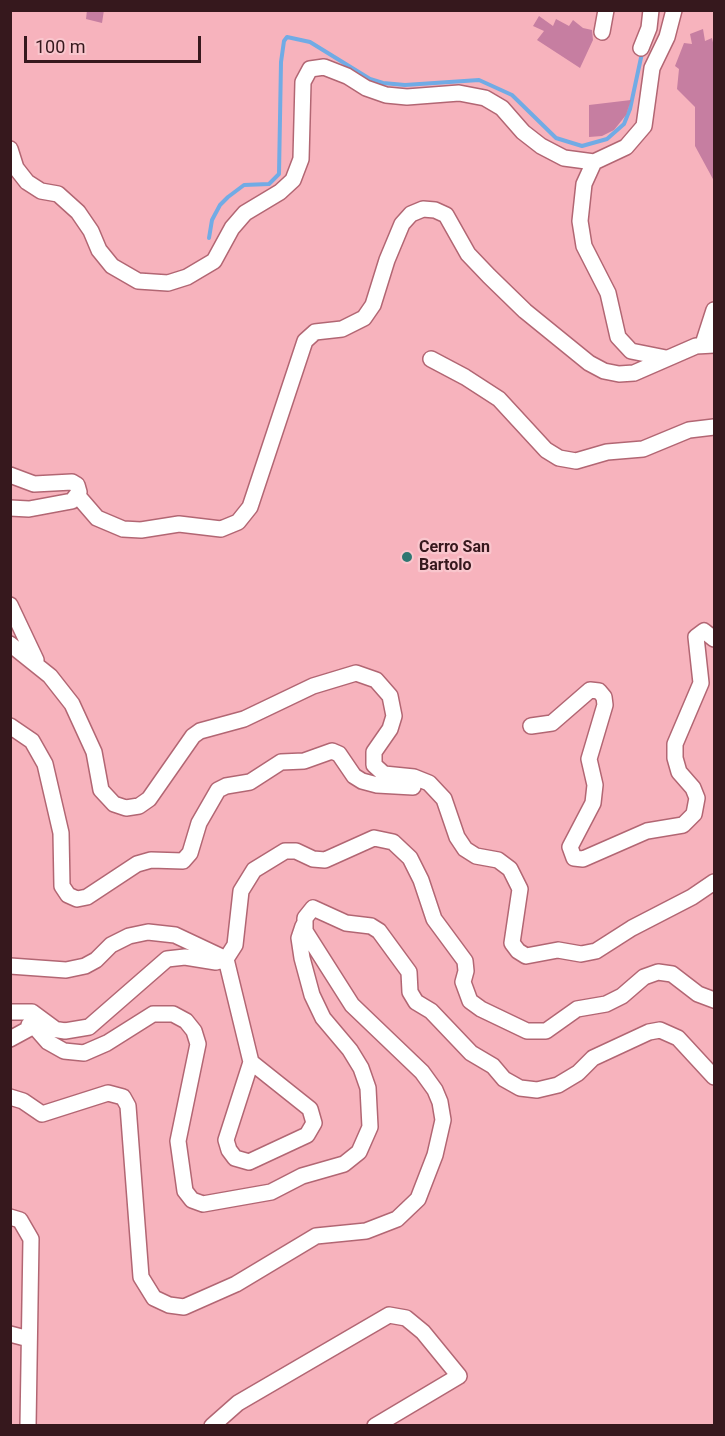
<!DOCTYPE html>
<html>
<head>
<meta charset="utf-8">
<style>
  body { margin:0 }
  #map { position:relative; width:725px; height:1436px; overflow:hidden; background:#f7b3bd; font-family:Roboto,sans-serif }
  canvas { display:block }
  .frame { position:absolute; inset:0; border:12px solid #36181d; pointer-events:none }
  .scale { position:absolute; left:24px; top:36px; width:177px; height:27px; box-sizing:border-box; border:3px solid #36181d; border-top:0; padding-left:8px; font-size:18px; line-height:21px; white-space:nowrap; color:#36181d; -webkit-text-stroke:4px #f9c6cd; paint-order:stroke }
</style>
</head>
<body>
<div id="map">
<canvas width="725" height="1436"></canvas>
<div class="frame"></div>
<div class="scale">100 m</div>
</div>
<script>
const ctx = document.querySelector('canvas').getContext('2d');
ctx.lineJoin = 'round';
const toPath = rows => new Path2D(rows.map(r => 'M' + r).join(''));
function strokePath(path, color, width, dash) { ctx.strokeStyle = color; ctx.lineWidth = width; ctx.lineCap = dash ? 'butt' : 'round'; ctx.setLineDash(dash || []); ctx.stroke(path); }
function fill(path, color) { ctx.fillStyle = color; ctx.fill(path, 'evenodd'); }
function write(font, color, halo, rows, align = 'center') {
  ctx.font = font + ' Roboto,sans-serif'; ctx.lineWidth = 4.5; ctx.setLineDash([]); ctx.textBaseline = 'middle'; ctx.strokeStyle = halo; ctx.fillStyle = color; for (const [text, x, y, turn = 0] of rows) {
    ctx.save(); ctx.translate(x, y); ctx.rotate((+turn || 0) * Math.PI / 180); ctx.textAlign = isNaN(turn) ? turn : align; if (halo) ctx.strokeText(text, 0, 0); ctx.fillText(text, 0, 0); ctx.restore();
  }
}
const stream = toPath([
  [209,238,212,220,220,205,228,197,244,185,269,184,279,174,281,62,284,41,287,37,310,42,370,79,383,83,405,85,479,80,512,95,556,138,582,146,607,139,624,124,630,109,642,53]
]);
const building = toPath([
  [87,10,104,10,102,23,86,19],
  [539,16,553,26,556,19,569,26,573,20,583,28,592,30,593,40,580,68,537,40,544,31,533,26],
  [703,29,705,41,712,38,714,47,714,181,695,146,695,107,677,89,679,69,675,66,684,43,692,44,690,34],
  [631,100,626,115,614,130,602,136,589,137,589,105]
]);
const minor = toPath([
  [602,32,606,10],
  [641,48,649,28,651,10],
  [10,149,16,168,27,182,41,191,58,194,78,212,91,231,99,250,112,266,138,281,168,283,187,277,214,261,232,228,245,213,280,192,293,180,301,159,303,82,310,69,324,67,347,76,366,88,386,95,407,97,459,93,485,98,502,108,523,132,541,146,564,158,594,162,626,147,644,126,652,68,667,37,674,10],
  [594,162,584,184,580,221,584,246,608,293,618,337,631,351,666,358],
  [703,344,714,310],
  [431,359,465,377,499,399,546,450,559,458,576,461,607,452,643,449,689,430,714,427],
  [10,475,34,484,72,482,77,485,79,492,72,501,29,509,10,508],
  [78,496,97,518,123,529,141,530,179,524,221,529,238,522,250,507,305,341,315,332,342,329,364,318,373,305,387,260,402,224,411,214,423,209,435,210,446,215,468,254,489,276,525,311,589,363,604,371,619,374,634,373,696,346,714,345],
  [10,605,36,660],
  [10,644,50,676,72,704,94,752,101,790,114,804,126,808,139,806,149,799,193,736,200,731,244,719,313,686,356,673,376,680,390,696,394,716,390,729,374,752,374,765,384,774,414,777,429,783,444,799,457,837,465,849,476,856,498,860,510,869,520,889,512,943,518,951,526,956,558,950,581,954,596,951,632,928,692,897,714,882],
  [10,726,32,741,45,764,61,833,62,886,68,895,77,899,87,897,137,864,151,860,183,861,190,853,199,823,218,790,226,786,250,782,281,762,304,761,332,751,339,754,354,776,362,781,377,785,413,787],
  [531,726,552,723,590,690,599,691,604,697,605,705,589,759,595,785,593,803,570,847,574,858,583,859,647,831,683,825,694,814,697,798,693,788,679,772,675,758,675,744,701,683,696,637,704,631,714,639],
  [10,966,66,970,85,966,96,960,111,945,129,936,148,932,175,935,226,959,251,1062],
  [10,1012,32,1012,55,1029],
  [29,1025,34,1026,48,1042,64,1051,84,1053,107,1043,153,1014,173,1014,186,1021,194,1031,198,1044,178,1141,185,1191,192,1200,203,1204,271,1192,302,1176,344,1164,359,1152,370,1127,368,1088,361,1068,350,1050,323,1018,312,995,302,958,299,938,303,926],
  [10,1039,34,1026,65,1031,89,1027,167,959,185,957,216,962,226,959,235,945,241,891,254,870,285,851,296,851,313,859,325,860,374,838,393,842,410,858,421,880,434,919,465,961,466,971,463,982,470,1001,481,1009,527,1031,546,1031,577,1009,606,1004,622,996,644,977,658,972,672,974,698,994,714,1000],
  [251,1062,310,1109,314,1123,307,1135,249,1162,235,1158,229,1150,226,1140,251,1062],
  [10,1097,23,1101,42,1114,108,1093,123,1097,128,1106,141,1277,154,1298,169,1305,184,1307,236,1284,316,1236,366,1231,397,1219,418,1199,435,1155,443,1120,440,1102,435,1090,422,1072,352,1005,305,931,305,918,313,908,346,923,371,926,379,931,409,972,410,992,416,1002,431,1011,471,1053,493,1066,504,1079,520,1088,537,1090,558,1085,578,1073,593,1058,649,1032,660,1030,678,1038,714,1077],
  [10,1217,20,1220,31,1239,28,1426],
  [10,1334,29,1339],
  [212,1426,238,1403,389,1315,406,1318,423,1332,459,1376,375,1426]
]);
const markers = [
  [407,557,6,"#2e7772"]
];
const poiNames = [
  ["Cerro San",419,548],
  ["Bartolo",419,566]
];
strokePath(stream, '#71abe5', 4);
fill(building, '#c67ea1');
strokePath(minor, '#b26673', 18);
strokePath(minor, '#fff', 15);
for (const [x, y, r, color] of markers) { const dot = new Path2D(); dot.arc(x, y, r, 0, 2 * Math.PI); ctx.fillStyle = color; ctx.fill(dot); strokePath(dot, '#f9c6cd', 2); }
write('bold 16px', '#36181d', '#f9c6cd', poiNames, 'left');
</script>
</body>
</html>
